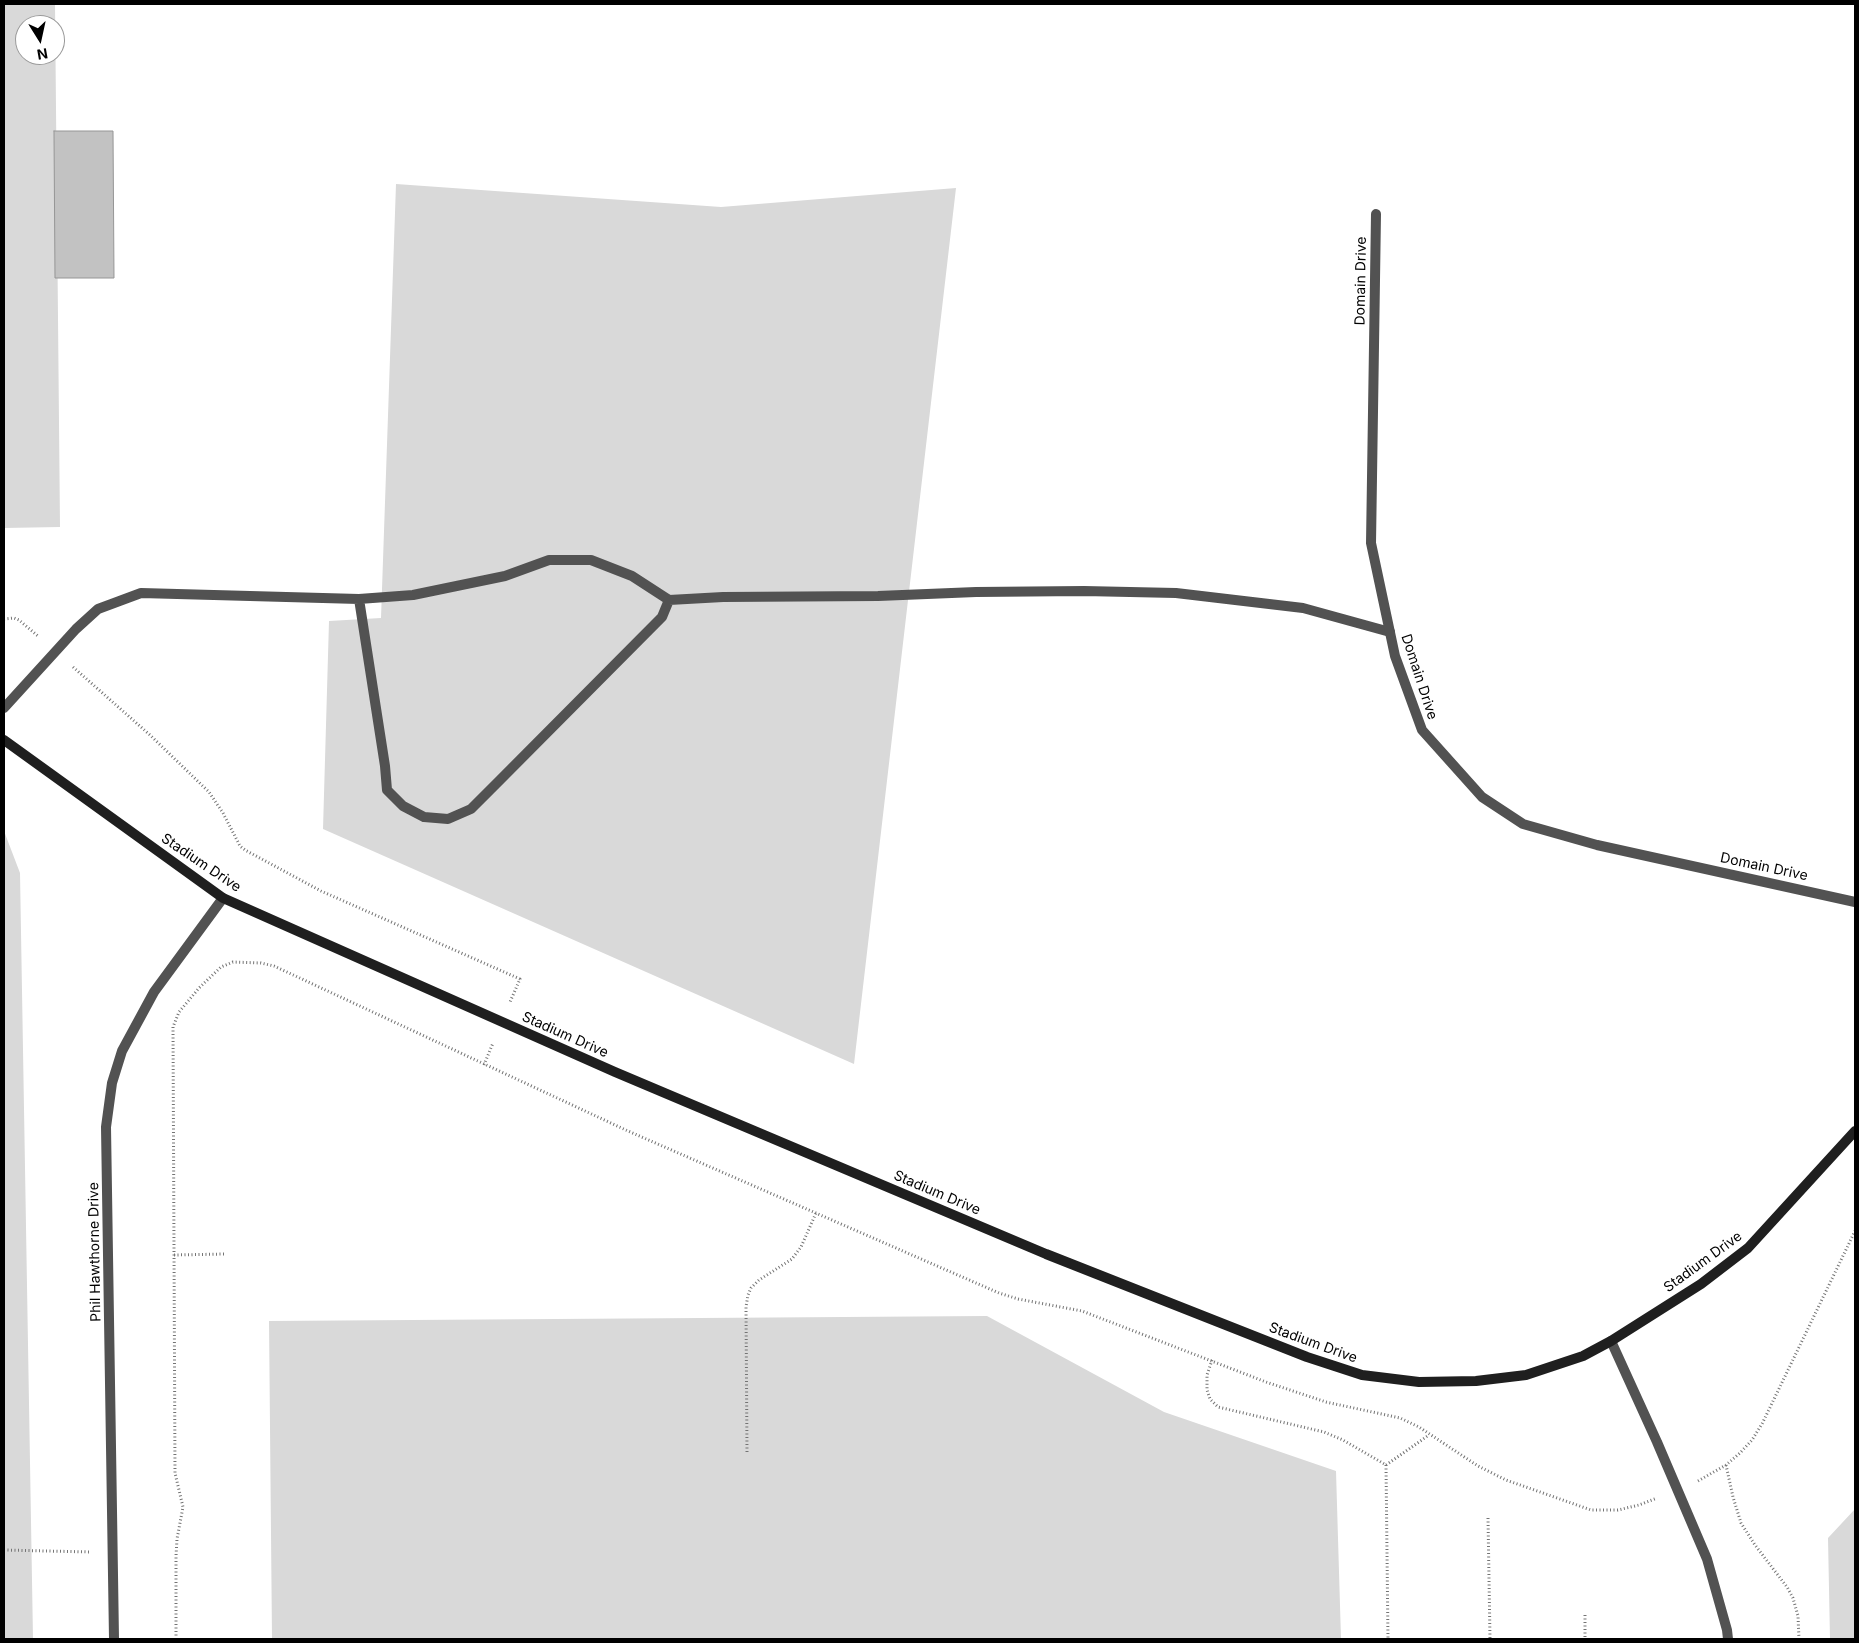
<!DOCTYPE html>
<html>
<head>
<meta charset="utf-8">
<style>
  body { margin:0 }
  #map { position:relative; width:1859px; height:1643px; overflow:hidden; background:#fff; font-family:Inter,sans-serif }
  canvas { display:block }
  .frame { position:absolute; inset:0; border:5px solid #000; pointer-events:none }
  .north { position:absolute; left:15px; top:15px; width:50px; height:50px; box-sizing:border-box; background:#fff; border:1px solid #999; border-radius:50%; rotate:170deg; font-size:14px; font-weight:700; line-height:20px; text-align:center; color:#000 }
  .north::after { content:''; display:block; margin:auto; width:18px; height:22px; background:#000; clip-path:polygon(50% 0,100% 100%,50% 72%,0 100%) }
</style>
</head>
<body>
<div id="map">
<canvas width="1859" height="1643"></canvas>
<div class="frame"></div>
<div class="north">N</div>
</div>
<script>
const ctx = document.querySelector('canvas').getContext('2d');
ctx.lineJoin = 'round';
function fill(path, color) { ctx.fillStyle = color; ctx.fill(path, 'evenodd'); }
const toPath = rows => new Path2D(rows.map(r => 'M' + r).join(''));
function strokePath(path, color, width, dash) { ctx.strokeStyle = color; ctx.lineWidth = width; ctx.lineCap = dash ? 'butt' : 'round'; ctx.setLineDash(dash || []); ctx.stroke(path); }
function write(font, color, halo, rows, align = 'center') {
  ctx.font = font + ' Inter,sans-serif'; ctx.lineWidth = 4; ctx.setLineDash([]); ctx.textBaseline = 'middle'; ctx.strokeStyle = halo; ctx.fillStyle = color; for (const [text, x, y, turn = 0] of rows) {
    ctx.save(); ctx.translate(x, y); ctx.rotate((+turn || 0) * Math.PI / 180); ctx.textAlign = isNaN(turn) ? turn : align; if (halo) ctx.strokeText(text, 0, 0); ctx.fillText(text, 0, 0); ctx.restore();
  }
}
const green = toPath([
  [4,4,55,4,60,527,4,528],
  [25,25,55,25,55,55,25,55],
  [396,184,721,207,956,188,854,1064,323,829,329,621,381,618],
  [4,831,20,873,33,1639,4,1639],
  [987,1316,1164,1412,1336,1471,1341,1639,272,1639,269,1321],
  [1855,1509,1855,1639,1830,1639,1828,1538]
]);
const building = toPath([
  [54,131,113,131,114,278,55,278,54,131]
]);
const path = toPath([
  [4,619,14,618,19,620,38,636],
  [73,667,150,735,209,792,223,813,240,846,245,850,321,891,520,979,510,1002],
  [484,1065,493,1043],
  [174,1255,225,1254],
  [1212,1360,1207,1375,1207,1390,1210,1399,1218,1407,1324,1432,1343,1440,1386,1465,1429,1435],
  [747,1452,746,1307,748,1295,751,1288,759,1280,792,1259,801,1247,816,1213],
  [1386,1465,1388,1639],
  [1726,1465,1733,1497,1741,1523,1755,1545,1787,1587,1793,1598,1798,1616,1799,1639],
  [1698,1481,1726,1465,1740,1453,1752,1440,1762,1424,1855,1231],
  [1488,1518,1490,1639],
  [4,1550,91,1552],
  [1585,1615,1585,1639],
  [176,1639,176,1556,177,1539,183,1507,175,1473,173,1027,179,1012,199,988,221,967,233,962,261,963,274,966,628,1131,999,1293,1018,1299,1082,1311,1266,1382,1326,1402,1400,1418,1419,1427,1478,1466,1506,1480,1591,1510,1618,1510,1639,1505,1657,1498]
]);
const lane = toPath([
  [669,600,723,597,878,596,976,592,1084,591,1176,593,1303,608,1390,632],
  [4,708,76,629,98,609,141,593,359,599,413,595,505,576,549,560,591,560,632,576,669,600,662,617,498,782,471,809,448,819,424,817,403,806,387,790,385,766,359,599],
  [1611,1341,1657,1442,1707,1559,1727,1630,1728,1639]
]);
const street = toPath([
  [1376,214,1371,543,1395,656,1422,730,1482,797,1523,824,1597,845,1855,902],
  [114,1639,106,1127,112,1083,122,1051,154,992,223,898]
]);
const secondary = toPath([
  [4,740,223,898,615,1072,1046,1254,1307,1357,1362,1375,1419,1382,1476,1381,1526,1375,1583,1356,1611,1341,1701,1284,1748,1248,1855,1131]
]);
const streetNames = [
  ["Domain Drive",1361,281,-89],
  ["Domain Drive",1419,677,72],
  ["Stadium Drive",201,863,34],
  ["Domain Drive",1764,867,12],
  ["Stadium Drive",565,1035,24],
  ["Stadium Drive",937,1193,23],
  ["Phil Hawthorne Drive",95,1252,-91],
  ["Stadium Drive",1703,1262,-36],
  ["Stadium Drive",1313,1343,20]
];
fill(green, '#d9d9d9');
fill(building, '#c2c2c2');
strokePath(building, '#969696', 1);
strokePath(path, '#747474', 3, [1, 2.5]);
strokePath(lane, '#525252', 10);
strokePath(street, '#525252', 10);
strokePath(secondary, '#1f1f1f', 10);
write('14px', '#000', '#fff', streetNames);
</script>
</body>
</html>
